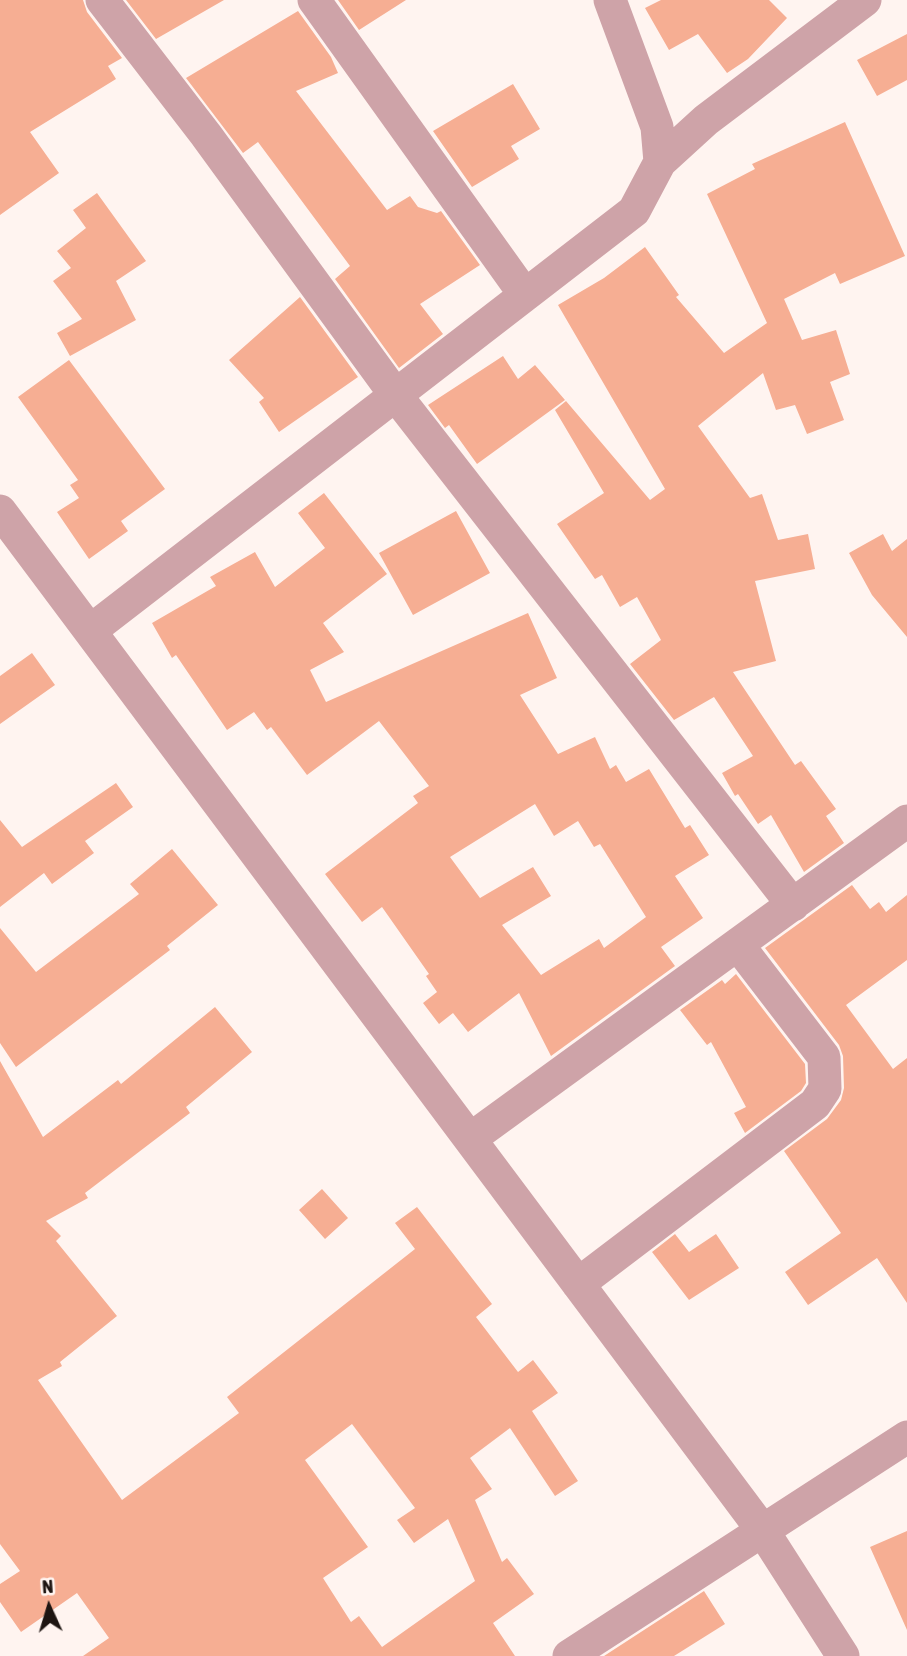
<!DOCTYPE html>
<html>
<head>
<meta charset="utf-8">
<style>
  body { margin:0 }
  #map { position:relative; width:907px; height:1656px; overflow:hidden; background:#fff4f0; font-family:"Asap Condensed",sans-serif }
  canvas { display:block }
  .north { position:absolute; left:14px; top:1572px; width:70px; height:70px; -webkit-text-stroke:5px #fff4f0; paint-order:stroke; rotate:356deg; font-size:19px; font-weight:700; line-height:28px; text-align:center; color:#1e1512 }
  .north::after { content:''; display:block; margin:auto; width:24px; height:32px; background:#1e1512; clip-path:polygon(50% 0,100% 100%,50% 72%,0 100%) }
</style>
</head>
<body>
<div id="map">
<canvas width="907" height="1656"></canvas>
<div class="north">N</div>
</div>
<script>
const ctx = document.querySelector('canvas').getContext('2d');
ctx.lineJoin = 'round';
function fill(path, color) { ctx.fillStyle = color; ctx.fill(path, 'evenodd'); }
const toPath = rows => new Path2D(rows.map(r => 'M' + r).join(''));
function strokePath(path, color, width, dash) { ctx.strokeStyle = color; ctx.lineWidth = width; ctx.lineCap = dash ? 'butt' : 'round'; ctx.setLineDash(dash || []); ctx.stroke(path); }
const building = toPath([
  [0,0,83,0,87,12,122,58,108,66,116,79,30,132,59,173,0,215],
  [126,0,224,0,156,39],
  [338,0,406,0,359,30],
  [661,0,769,0,787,18,748,59,727,73,698,34,669,50,645,8],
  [298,11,331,57,338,73,296,91,387,210,410,196,418,207,437,213,441,211,480,265,420,304,443,334,399,368,335,279,350,266,258,142,243,153,186,78],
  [907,34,907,80,877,96,857,60],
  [513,84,540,129,511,146,519,159,472,187,433,131],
  [845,122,905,256,840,284,835,273,784,299,802,340,836,330,850,374,830,382,844,420,807,434,795,405,776,410,763,373,698,426,750,498,762,494,778,540,808,534,815,569,755,581,776,661,733,672,795,765,801,761,836,809,826,816,844,843,804,872,771,815,758,824,738,794,735,796,722,773,753,756,714,697,674,720,630,664,661,640,637,597,620,607,602,575,595,579,557,524,604,493,555,410,566,401,650,500,665,489,558,305,604,278,645,247,679,295,676,297,724,353,767,323,707,194,755,169,752,164],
  [97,193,146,261,116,281,136,320,70,356,57,333,82,319,53,281,71,268,57,251,86,228,73,210],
  [300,297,358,377,279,432,259,402,264,398,229,360],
  [503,356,518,379,535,365,565,400,477,464,449,425,445,428,428,405],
  [69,360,165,489,121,521,128,531,89,559,57,512,79,498,70,485,78,480,18,397],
  [324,493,387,574,323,623,344,652,310,670,326,702,528,613,557,678,520,695,558,754,595,737,610,769,616,765,626,782,649,769,685,828,690,825,709,855,675,876,703,918,661,947,675,966,551,1056,519,993,468,1032,453,1013,439,1024,423,1003,437,992,426,976,429,974,382,907,362,922,325,874,418,803,413,796,429,786,379,721,307,775,271,727,267,730,254,712,227,730,176,655,172,658,152,623,216,586,210,577,255,552,275,587,325,548,298,513],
  [535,804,554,836,578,821,594,847,600,844,646,917,604,948,599,939,541,975,502,925,551,896,533,867,480,898,450,857],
  [456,511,490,573,413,615,379,553],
  [883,534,892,551,907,539,907,637,872,595,849,553],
  [32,653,55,685,0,724,0,676],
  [116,783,133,807,85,841,94,853,52,884,44,873,0,907,0,820,22,847],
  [172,849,218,905,167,946,170,950,16,1067,0,1043,0,928,36,972,139,894,130,884],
  [852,885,870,909,879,902,886,912,907,895,907,960,846,1005,893,1069,907,1058,907,1303,877,1258,808,1305,785,1272,841,1233,784,1151,827,1119,841,1100,844,1088,843,1056,839,1045,765,948],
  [736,974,805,1064,806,1083,801,1091,745,1133,734,1113,746,1107,711,1042,707,1045,680,1010,722,980,725,984],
  [215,1007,252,1052,186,1107,190,1113,85,1193,88,1198,46,1221,61,1236,56,1241,117,1316,60,1362,62,1366,38,1380,122,1500,239,1413,227,1397,415,1249,395,1223,417,1207,492,1304,476,1317,518,1372,533,1360,558,1393,532,1411,578,1481,555,1496,510,1428,470,1458,492,1489,475,1500,502,1562,507,1558,534,1594,493,1623,515,1656,83,1656,109,1638,77,1593,21,1632,0,1602,0,1584,20,1571,0,1544,0,1061,43,1137,118,1080,121,1084],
  [352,1424,415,1508,397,1520,414,1543,448,1519,475,1581,382,1647,359,1616,351,1622,323,1578,368,1547,305,1460],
  [322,1189,348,1218,325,1239,299,1210],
  [675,1234,689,1252,716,1234,739,1268,689,1300,652,1252],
  [907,1531,907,1630,870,1547],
  [704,1591,725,1624,674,1656,604,1656]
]);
const minor = toPath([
  [102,0,206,135,394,393,793,905],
  [314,0,525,295],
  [660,162,706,120,865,0],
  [0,511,763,1531,843,1656],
  [90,631,634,211,660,162,657,127,610,0],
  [470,1139,907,821],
  [578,1284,815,1104,825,1089,824,1057,738,945],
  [569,1656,907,1437]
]);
fill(building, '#f6ae93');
strokePath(minor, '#cea3a8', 33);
</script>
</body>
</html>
